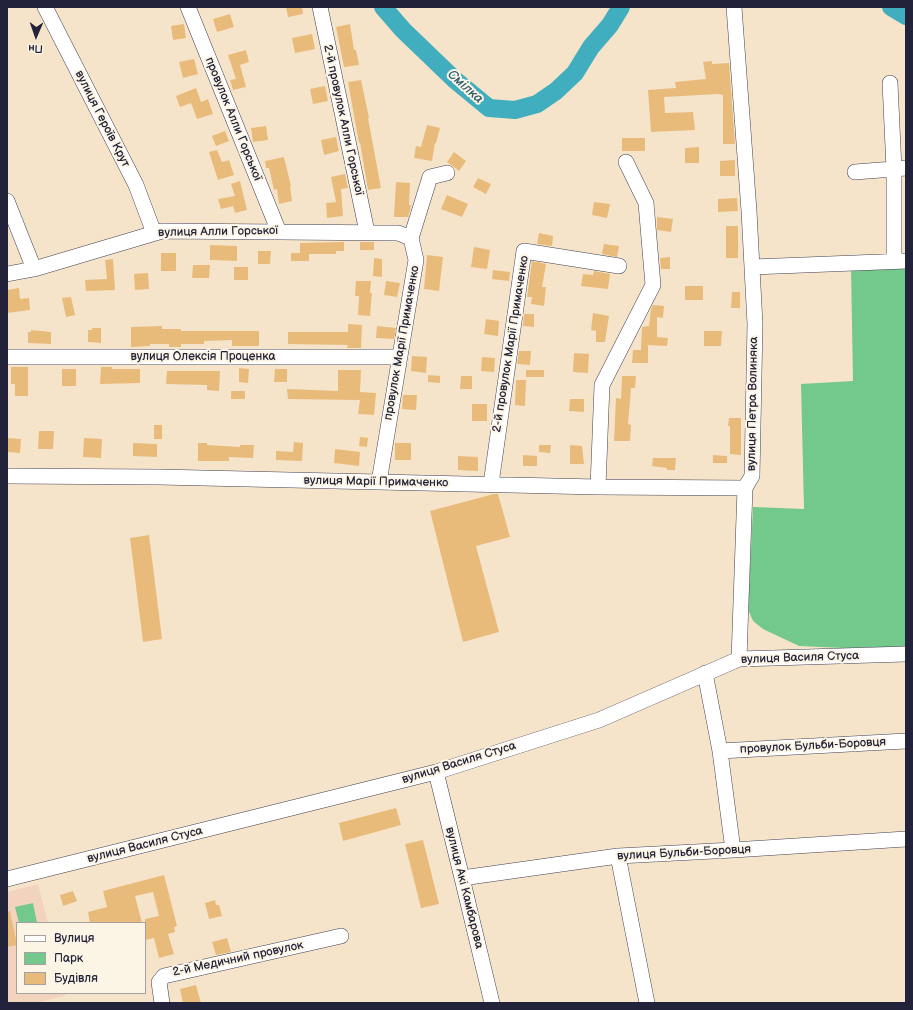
<!DOCTYPE html>
<html>
<head>
<meta charset="utf-8">
<style>
  body { margin:0 }
  #map { position:relative; width:913px; height:1010px; overflow:hidden; background:#f6e4ca; font-family:"Balsamiq Sans",sans-serif }
  canvas { display:block }
  .frame { position:absolute; inset:0; border:8px solid #22223b; pointer-events:none }
  .legend { position:absolute; left:16px; top:922px; width:130px; height:72px; box-sizing:border-box; background:#fcf5e5; border:1px solid #a5a1a1; margin:0; padding:5px 7px; list-style:none; font-size:12px; color:#22223b }
  .legend li { display:flex; align-items:center; gap:8px; height:20px }
  .legend b { width:20px; border:1px solid #a5a1a1 }
  .north { position:absolute; left:16px; top:16px; width:40px; height:40px; -webkit-text-stroke:3px #fcf5e5; paint-order:stroke; rotate:182deg; font-size:11px; font-weight:700; line-height:16px; text-align:center; color:#22223b }
  .north::after { content:''; display:block; margin:auto; width:14px; height:18px; background:#22223b; clip-path:polygon(50% 0,100% 100%,50% 72%,0 100%) }
</style>
</head>
<body>
<div id="map">
<canvas width="913" height="1010"></canvas>
<div class="frame"></div>
<ul class="legend">
<li><b style="height:5px;background:#fff"></b>Вулиця</li>
<li><b style="height:11px;background:#73c88b"></b>Парк</li>
<li><b style="height:11px;background:#e9bb7b"></b>Будівля</li>
</ul>
<div class="north">Пн</div>
</div>
<script>
const ctx = document.querySelector('canvas').getContext('2d');
ctx.lineJoin = 'round';
function fill(path, color) { ctx.fillStyle = color; ctx.fill(path, 'evenodd'); }
const toPath = rows => new Path2D(rows.map(r => 'M' + r).join(''));
function strokePath(path, color, width, dash) { ctx.strokeStyle = color; ctx.lineWidth = width; ctx.lineCap = dash ? 'butt' : 'round'; ctx.setLineDash(dash || []); ctx.stroke(path); }
function write(font, color, halo, rows, align = 'center') {
  ctx.font = font + ' "Balsamiq Sans",sans-serif'; ctx.lineWidth = 4; ctx.setLineDash([]); ctx.textBaseline = 'middle'; ctx.strokeStyle = halo; ctx.fillStyle = color; for (const [text, x, y, turn = 0] of rows) {
    ctx.save(); ctx.translate(x, y); ctx.rotate((+turn || 0) * Math.PI / 180); ctx.textAlign = isNaN(turn) ? turn : align; if (halo) ctx.strokeText(text, 0, 0); ctx.fillText(text, 0, 0); ctx.restore();
  }
}
const built = toPath([
  [38,884,48,923,17,923,17,993,65,993,66,995,37,1003,7,1003,7,892]
]);
const green = toPath([
  [906,266,906,647,842,648,799,646,763,629,753,621,748,609,753,507,804,509,801,384,853,381,851,267],
  [33,903,37,923,19,923,15,907]
]);
const river = toPath([
  [383,7,403,30,455,80,489,108,515,110,537,104,556,91,575,73,591,47,610,25,621,7],
  [891,7,906,16]
]);
const building = toPath([
  [286,7,302,7,303,14,288,17],
  [230,14,234,27,217,32,213,19],
  [184,24,186,38,173,40,171,26],
  [350,24,354,50,356,50,359,65,344,67,336,27],
  [312,34,315,49,295,53,292,38],
  [246,50,249,62,240,65,246,87,233,90,230,80,236,79,228,55],
  [194,59,198,74,183,78,179,62],
  [712,61,712,64,729,63,735,144,723,144,723,95,718,94,664,97,665,113,693,112,695,130,651,132,648,90,676,88,675,82,706,79,703,62],
  [361,80,369,118,368,118,381,188,368,190,360,142,359,143,348,82],
  [325,86,328,101,313,104,310,89],
  [196,88,201,102,208,99,213,114,197,119,191,103,180,107,176,96],
  [427,125,440,128,436,143,435,143,432,161,414,158,416,146,421,147],
  [266,126,268,140,253,142,251,128],
  [225,131,229,141,216,146,212,136],
  [336,137,339,151,324,155,321,140],
  [622,138,645,138,645,151,622,151],
  [699,147,699,163,685,163,685,148],
  [217,150,222,162,229,160,234,175,218,180,209,152],
  [454,152,466,161,459,171,447,162],
  [284,157,291,186,290,186,292,201,279,204,277,189,274,190,269,168,266,168,265,161],
  [735,160,735,176,720,176,720,161],
  [345,174,348,188,341,189,343,216,327,218,326,203,336,202,331,177],
  [478,178,491,184,486,194,473,187],
  [240,181,247,210,235,213,233,206,221,209,218,199,235,196,231,184],
  [396,182,410,183,409,205,411,205,410,210,408,217,394,217],
  [447,195,468,204,462,217,441,209],
  [737,198,738,211,718,212,718,199],
  [594,202,610,204,607,218,592,215],
  [657,217,673,219,671,232,657,230],
  [726,226,738,226,738,258,726,258],
  [539,233,553,236,552,246,537,244],
  [344,242,344,251,336,251,336,254,309,254,309,261,291,261,291,253,300,253,300,243],
  [360,242,374,242,374,250,360,250],
  [604,244,619,246,617,257,602,254],
  [210,245,237,246,237,261,210,260],
  [474,247,490,250,487,269,471,267],
  [258,251,271,251,270,264,258,264],
  [161,253,176,253,176,271,161,271],
  [427,255,443,257,439,291,424,289],
  [670,257,670,269,661,269,660,258],
  [374,258,382,259,382,277,373,276],
  [113,259,115,290,86,291,85,280,107,279,105,260],
  [532,261,546,264,542,287,546,287,544,306,531,304,532,297,527,297],
  [193,265,210,265,209,278,192,278],
  [234,267,248,267,248,280,234,280],
  [493,270,510,272,509,281,492,279],
  [594,271,610,274,608,289,581,286,583,274,593,275],
  [148,273,149,289,135,290,134,274],
  [356,281,371,281,370,293,372,293,370,316,358,315,359,296,355,296],
  [386,281,400,283,397,297,384,295],
  [685,286,703,286,703,300,685,300],
  [19,288,20,299,29,298,30,310,7,313,7,290],
  [732,292,740,292,740,308,731,308],
  [71,297,75,315,66,317,62,298],
  [653,305,664,306,663,318,657,317,657,337,668,338,667,346,648,345,648,363,632,363,633,350,641,350,642,327,649,326,651,309],
  [593,313,609,316,605,342,596,342,596,331,591,330],
  [524,314,534,314,534,327,523,326],
  [486,319,499,321,498,336,484,334],
  [348,324,362,325,361,348,347,348,348,345,288,344,288,332,348,332],
  [162,326,162,329,181,329,181,331,259,331,259,346,232,346,232,340,204,341,204,344,181,344,181,347,169,347,169,344,150,344,150,346,131,347,131,327],
  [377,326,396,328,394,339,376,338],
  [92,328,101,328,101,343,88,342,88,330,92,330],
  [31,330,51,332,51,344,28,343,28,332,31,332],
  [704,331,722,331,721,346,704,346],
  [519,351,531,351,530,365,517,364],
  [574,353,589,354,588,373,573,372],
  [412,356,427,357,426,373,411,371],
  [482,357,495,358,494,372,481,371],
  [11,367,28,367,28,396,15,396,15,384,11,384],
  [101,367,112,367,112,369,140,369,140,383,100,384],
  [239,368,249,369,248,383,239,382],
  [62,369,76,369,76,386,62,386],
  [275,369,287,369,287,382,274,382],
  [338,370,361,370,360,392,376,393,374,415,358,414,360,400,288,399,287,389,338,391],
  [526,370,544,370,544,377,526,377],
  [167,371,220,371,219,391,207,390,207,385,166,384],
  [428,375,440,376,440,383,428,382],
  [461,376,472,376,472,389,460,389],
  [622,376,636,376,635,388,631,388,628,424,631,425,630,441,614,441,616,398,621,399],
  [516,380,526,380,525,406,515,405],
  [231,391,245,391,245,399,231,399],
  [403,395,417,395,416,410,402,409],
  [570,399,584,399,584,412,569,411],
  [472,404,487,404,487,421,472,421],
  [729,418,741,418,741,455,730,454,730,426,728,426],
  [154,425,162,425,162,439,154,439],
  [39,431,54,431,53,449,38,449],
  [360,437,368,438,367,447,359,446],
  [7,438,21,439,20,453,7,452],
  [84,438,102,439,101,458,83,457],
  [294,442,303,443,302,461,276,460,276,451,293,452],
  [133,443,157,444,157,457,133,456],
  [198,443,207,443,207,445,240,447,240,445,254,445,253,458,229,457,229,461,198,461],
  [395,443,411,443,411,460,395,460],
  [539,445,551,445,550,453,539,452],
  [570,445,582,446,584,464,570,464],
  [335,449,360,452,359,466,334,463],
  [523,455,537,456,537,466,523,466],
  [713,455,727,456,727,463,713,463],
  [458,456,478,457,478,471,458,470],
  [653,458,676,458,675,470,667,470,667,468,652,466],
  [494,494,498,494,510,537,476,546,499,632,463,642,430,511],
  [149,535,162,639,143,642,130,538],
  [396,808,401,825,343,841,339,823],
  [423,840,439,904,421,908,405,844],
  [164,875,177,926,174,927,175,932,168,934,174,954,159,958,154,938,145,940,145,919,159,916,153,892,135,896,142,923,90,923,88,912,107,907,103,891],
  [73,891,77,901,63,906,60,895],
  [215,900,216,905,219,905,222,916,209,919,205,903],
  [10,911,17,945,7,947,7,912],
  [227,938,231,952,216,955,212,942],
  [196,985,201,1003,183,1003,180,989]
]);
const minor = toPath([
  [45,7,136,185,154,233],
  [188,7,279,232],
  [320,7,367,232],
  [734,7,749,211,755,324,752,476,745,488,739,659],
  [890,83,894,169,894,261],
  [855,172,906,168],
  [7,201,34,269],
  [752,267,906,261],
  [7,274,34,269,162,231,398,233,411,238],
  [7,357,400,357],
  [7,476,159,477,598,487,745,488],
  [379,482,416,260,411,238,430,177,447,173],
  [491,484,524,251,619,266],
  [598,487,602,385,653,285,646,203,626,162],
  [705,673,720,751,733,850],
  [720,751,906,741],
  [436,772,462,878,492,1003],
  [618,856,647,1003],
  [462,878,618,856,733,850,906,839],
  [7,879,436,772,599,720,739,659,906,654],
  [162,1003,159,982,164,976,341,936]
]);
const streetNames = [
  ["вулиця Героїв Крут",102,119,63],
  ["провулок Алли Горської",233,119,68],
  ["2-й провулок Алли Горської",343,120,78],
  ["вулиця Алли Горської",218,232,-1],
  ["провулок Марії Примаченко",402,343,-80],
  ["2-й провулок Марії Примаченко",511,344,-81],
  ["вулиця Олексія Проценка",203,357],
  ["вулиця Петра Волиняка",753,404,-89],
  ["вулиця Марії Примаченко",376,482,1],
  ["вулиця Василя Стуса",800,658,-2],
  ["провулок Бульби-Боровця",813,746,-3],
  ["вулиця Василя Стуса",459,763,-17],
  ["вулиця Василя Стуса",145,845,-14],
  ["вулиця Бульби-Боровця",684,853,-3],
  ["вулиця Акі Камбарова",464,888,76],
  ["2-й Медичний провулок",238,959,-12]
];
const waterNames = [
  ["Смілка",465,87,42]
];
fill(built, '#f2d4be');
fill(green, '#73c88b');
strokePath(river, '#40aebe', 18);
fill(building, '#e9bb7b');
strokePath(minor, '#423f50', 16);
strokePath(minor, '#fff', 15);
write('12px', '#22223b', '#fcf5e5', streetNames);
write('italic 13px', '#2e5a6f', '#fcf5e5', waterNames);
</script>
</body>
</html>
